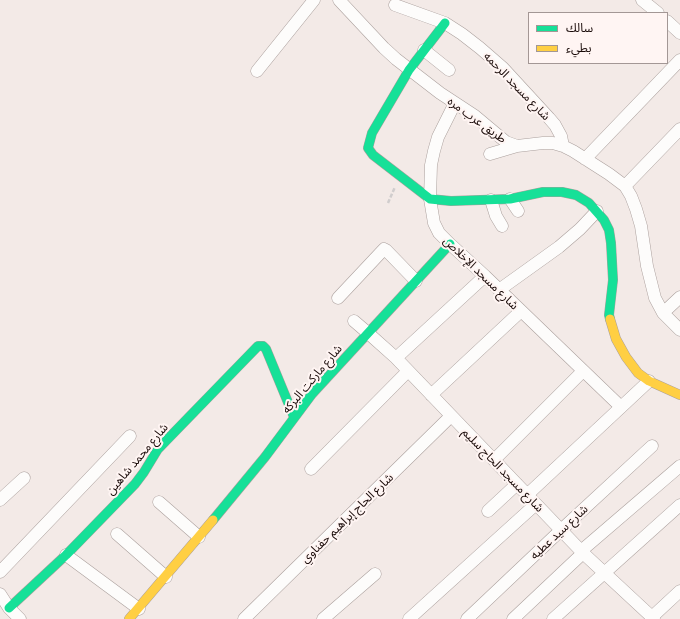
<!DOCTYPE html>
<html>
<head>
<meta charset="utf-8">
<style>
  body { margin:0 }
  #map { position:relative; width:680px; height:619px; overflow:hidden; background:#f3eae7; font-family:"Exo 2","Noto Sans Arabic",sans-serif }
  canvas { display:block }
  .legend { position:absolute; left:528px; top:12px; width:140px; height:52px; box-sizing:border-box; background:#fff5f3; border:1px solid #a39795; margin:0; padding:5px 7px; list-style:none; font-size:12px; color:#190a08 }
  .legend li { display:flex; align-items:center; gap:8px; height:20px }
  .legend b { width:20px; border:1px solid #a39795 }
</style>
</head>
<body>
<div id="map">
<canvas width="680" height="619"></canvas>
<ul class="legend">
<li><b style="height:5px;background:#16e098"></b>سالك</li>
<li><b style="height:5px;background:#ffcf43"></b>بطيء</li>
</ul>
</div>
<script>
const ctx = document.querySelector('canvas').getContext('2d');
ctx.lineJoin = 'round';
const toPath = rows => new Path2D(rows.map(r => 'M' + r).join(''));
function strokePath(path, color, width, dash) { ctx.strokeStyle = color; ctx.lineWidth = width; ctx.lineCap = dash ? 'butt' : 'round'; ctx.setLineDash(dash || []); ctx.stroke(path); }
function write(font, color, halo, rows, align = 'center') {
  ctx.font = font + ' "Exo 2","Noto Sans Arabic",sans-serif'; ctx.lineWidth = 4; ctx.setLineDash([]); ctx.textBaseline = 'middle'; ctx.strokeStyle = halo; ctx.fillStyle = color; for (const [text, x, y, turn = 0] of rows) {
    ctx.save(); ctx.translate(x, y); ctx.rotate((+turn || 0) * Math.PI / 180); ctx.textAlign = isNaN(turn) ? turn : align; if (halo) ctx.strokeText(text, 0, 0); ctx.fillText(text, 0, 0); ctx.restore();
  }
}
const path = toPath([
  [388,203,395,187]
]);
const street = toPath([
  [339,0,384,48,396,59,440,93,475,116,506,142,517,146,543,143,553,143,563,146,573,151,609,174,625,186,631,196,636,209,641,226,647,266,655,298,663,313,680,330],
  [642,0,658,13],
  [395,5,445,23,462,34,480,48,503,68,549,118,555,125,561,136,563,146],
  [667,21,680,33],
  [424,50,449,70],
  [257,71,314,0],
  [455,103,438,137,434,151,431,165,430,199,434,223,439,233,450,244,485,276,621,407],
  [490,154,517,146],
  [585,159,680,60],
  [625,186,680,129],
  [510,199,518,211],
  [491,200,496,216,502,226],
  [499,290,559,247,580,229,597,211],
  [338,298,384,249,386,250,416,281],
  [663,313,680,297],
  [354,321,368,333,396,358,583,553,654,619],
  [396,358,485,276],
  [431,395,521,311],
  [494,460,583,371],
  [311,469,408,371],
  [527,495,649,381],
  [0,500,24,478],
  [159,502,199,537],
  [488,511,517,484],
  [117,534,166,577],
  [581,551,680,466],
  [66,555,139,609],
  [0,572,130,436],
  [0,594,9,608,20,619],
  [652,617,680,591],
  [244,619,451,416],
  [323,619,375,574],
  [409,619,536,504],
  [467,619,561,530,652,446],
  [513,619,583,553],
  [553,619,680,505]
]);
const fast = toPath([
  [445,23,409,70,372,133,368,148,373,155,430,199,451,201,510,199,543,192,562,192,576,195,589,203,604,220,609,230,611,243,613,280,609,315,610,319],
  [213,520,265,457,312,394,450,244],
  [9,608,66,555,135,484,144,472,158,449,258,346,263,346,266,349,294,417]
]);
const slow = toPath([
  [610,319,616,339,626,357,638,373,649,381,680,395],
  [129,619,213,520]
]);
const streetNames = [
  ["شارع مسجد الرحمه",517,86,46],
  ["طريق عرب مره",477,120,36],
  ["شارع مسجد الإخلاص",481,273,44],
  ["شارع ماركت البركه",312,379,-50],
  ["شارع محمد شاهين",137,459,-50],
  ["شارع مسجد الحاج سليم",503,470,46],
  ["شارع الحاج إبراهيم حفناوي",347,518,-44],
  ["شارع سيد عطيه",559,532,-43]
];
strokePath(street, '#aa9f9c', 13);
strokePath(fast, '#aa9f9c', 10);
strokePath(slow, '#aa9f9c', 10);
strokePath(path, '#d0cdcd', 2.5, [4, 2]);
strokePath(street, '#fdfcfb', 12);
strokePath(fast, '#16e098', 9);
strokePath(slow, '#ffcf43', 9);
write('12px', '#190a08', '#fff5f3', streetNames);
</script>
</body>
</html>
